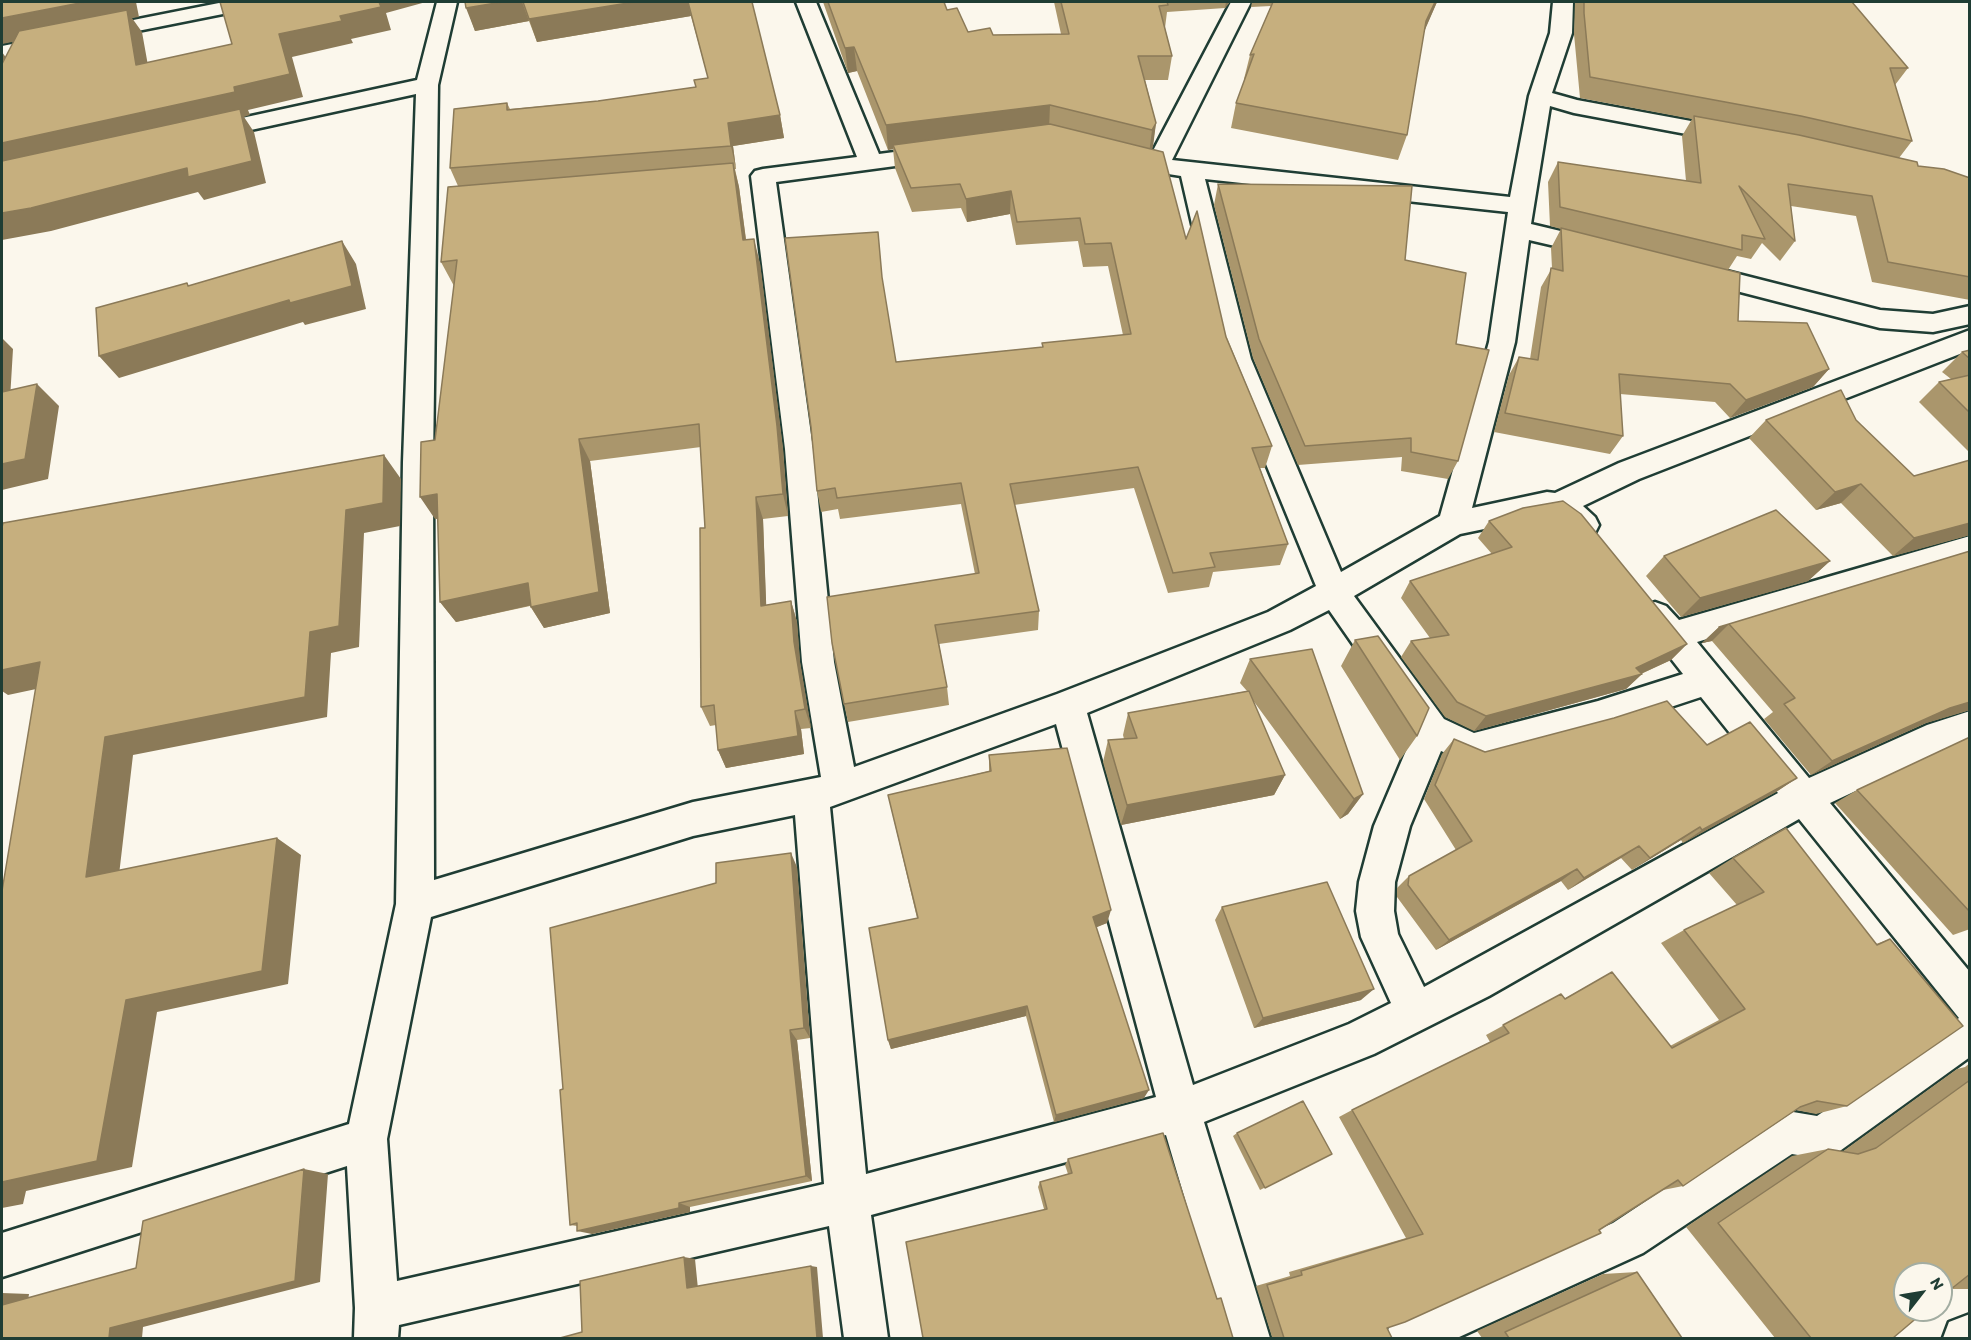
<!DOCTYPE html>
<html>
<head>
<meta charset="utf-8">
<style>
  body { margin:0 }
  #map { position:relative; width:1971px; height:1340px; overflow:hidden; background:#fbf7ec; font-family:Itim,sans-serif }
  canvas { display:block }
  .frame { position:absolute; inset:0; border:3px solid #1f3d34; pointer-events:none }
  .north { position:absolute; left:1893px; top:1262px; width:60px; height:60px; box-sizing:border-box; background:#fbf7ec; border:2px solid #a3ada2; border-radius:50%; rotate:59deg; font-size:16px; font-weight:700; line-height:24px; text-align:center; color:#1f3d34 }
  .north::after { content:''; display:block; margin:auto; width:21px; height:27px; background:#1f3d34; clip-path:polygon(50% 0,100% 100%,50% 72%,0 100%) }
</style>
</head>
<body>
<div id="map">
<canvas width="1971" height="1340"></canvas>
<div class="frame"></div>
<div class="north">N</div>
</div>
<script>
const ctx = document.querySelector('canvas').getContext('2d');
ctx.lineJoin = 'round';
const toPath = rows => new Path2D(rows.map(r => 'M' + r).join(''));
function strokePath(path, color, width, dash) { ctx.strokeStyle = color; ctx.lineWidth = width; ctx.lineCap = dash ? 'butt' : 'round'; ctx.setLineDash(dash || []); ctx.stroke(path); }
function fill(path, color) { ctx.fillStyle = color; ctx.fill(path, 'evenodd'); }
const minor = toPath([
  [437,2,457,2,438,85,433,462,434,880,693,802,821,777,802,662,785,449,751,176,755,171,763,169,857,157,796,2,816,2,879,154,940,146,948,148,952,153,948,158,940,160,776,182,813,449,834,662,854,767,1057,694,1268,612,1316,586,1223,359,1181,176,1149,171,1145,166,1231,2,1251,2,1172,160,1510,197,1529,96,1550,33,1553,2,1573,2,1572,33,1552,93,1577,100,1729,128,1737,130,1741,135,1737,140,1729,142,1574,113,1550,106,1531,224,1607,242,1611,248,1607,254,1598,256,1529,240,1515,342,1472,508,1547,492,1555,493,1619,463,1970,330,1970,350,1639,479,1583,506,1595,517,1599,525,1595,533,1584,537,1573,533,1559,520,1547,516,1460,534,1354,596,1444,719,1474,733,1598,701,1683,674,1644,624,1639,615,1644,606,1655,602,1666,606,1679,620,1970,536,1970,560,1697,642,1809,778,1927,725,1970,711,1970,741,1947,748,1830,803,1970,972,1970,1057,1837,1153,1822,1159,1792,1154,1643,1253,1457,1338,1385,1338,1391,1322,1613,1223,1772,1117,1787,1111,1817,1116,1959,1018,1799,819,1489,996,1374,1054,1204,1122,1270,1338,1226,1338,1166,1135,871,1215,888,1338,844,1338,829,1226,399,1325,398,1338,354,1338,355,1308,347,1166,2,1277,2,1233,349,1124,396,904,403,462,416,94,205,140,197,138,193,133,197,128,205,126,417,80,437,2],
  [1205,179,1508,212,1489,342,1440,516,1341,572,1251,359,1205,179],
  [1329,610,1414,732,1374,826,1359,882,1356,911,1361,937,1391,1003,1349,1024,1193,1085,1087,713,1290,630,1329,610],
  [1701,697,1778,793,1424,987,1398,934,1394,911,1395,882,1410,826,1441,751,1472,764,1598,731,1701,697],
  [1056,724,1156,1097,866,1174,830,807,1056,724],
  [795,815,824,1184,397,1281,387,1139,431,917,693,836,795,815],
  [1695,263,1880,310,1933,314,1970,306,1970,324,1933,332,1880,328,1686,278,1682,272,1686,266,1695,263],
  [1970,1314,1970,1338,1943,1338,1949,1322,1970,1314]
]);
const tertiary = toPath([
  [224,2,263,2,260,6,253,8,2,58,2,46,224,2]
]);
const wall = toPath([
  [465,2,752,2,780,115,784,138,733,146,736,169,735,169,739,187,746,239,760,263,783,449,788,516,763,519,766,605,791,601,797,622,800,662,811,728,801,729,804,754,726,768,718,750,716,725,710,726,701,707,705,528,701,447,590,461,610,613,544,628,530,606,456,622,440,602,438,519,435,519,435,440,454,286,441,262,458,186,450,168,507,103,510,109,598,101,696,87,708,78,691,16,537,42,529,21,475,31],
  [823,2,944,2,947,10,968,32,993,35,1061,34,1054,2,1230,2,1225,8,1167,12,1165,28,1172,56,1168,80,1145,80,1156,123,1152,149,1186,239,1272,446,1265,468,1260,468,1288,544,1280,565,1213,572,1209,587,1168,593,1134,488,1014,505,1039,611,1038,630,939,644,947,687,949,705,848,722,844,704,975,574,961,504,840,519,838,509,821,512,817,491,882,280,896,362,1042,347,1042,343,1123,335,1108,266,1083,267,1078,241,1016,245,1010,214,967,222,961,208,912,212,895,168,893,149,888,150,857,71,848,73],
  [1252,2,1437,2,1424,31,1407,135,1398,160,1231,128,1236,103,1245,79,1244,79,1250,55,1271,6,1251,7],
  [1574,2,1852,2,1908,68,1895,85,1912,141,1899,158,1918,166,1970,178,1970,300,1872,282,1856,216,1791,206,1795,241,1780,261,1762,243,1751,259,1737,256,1728,270,1738,321,1829,369,1813,387,1730,418,1715,402,1620,394,1623,436,1610,454,1494,432,1509,375,1519,357,1530,359,1541,287,1552,268,1551,248,1561,229,1550,226,1548,182,1558,162,1686,181,1682,136,1692,119,1580,98,1574,34,1575,2],
  [1218,184,1405,260,1456,344,1458,461,1448,479,1401,471,1402,457,1298,465,1253,358,1214,205],
  [1970,350,1970,453,1919,402,1939,382,1951,379,1942,372,1962,352],
  [1766,420,1856,420,1914,476,1970,535,1893,556,1841,503,1816,510,1749,438],
  [1489,521,1687,644,1671,660,1641,674,1642,674,1626,689,1474,731,1445,717,1401,657,1411,641,1430,638,1401,598,1410,581,1492,554,1478,538],
  [1970,551,1970,710,1926,723,1811,775,1764,719,1773,712,1712,641,1702,643,1719,627],
  [1664,556,1830,561,1808,581,1681,617,1646,576],
  [1355,640,1417,736,1400,760,1341,666],
  [1250,659,1363,794,1348,814,1340,819,1252,699,1285,775,1274,795,1121,825,1103,762,1108,740,1124,739,1123,735,1128,713,1247,691,1240,683],
  [1970,737,1970,929,1953,935,1835,803,1857,790],
  [1454,739,1485,752,1707,745,1797,778,1776,792,1683,843,1681,840,1632,870,1621,858,1568,890,1561,881,1436,950,1397,897,1397,888,1409,876,1456,850,1424,799,1442,754],
  [989,755,1107,923,1096,927,1144,1098,1054,1122,1026,1016,891,1049,888,1040,917,918,888,795,989,771],
  [1733,858,1876,944,1890,939,1847,1106,1816,1114,1796,1110,1683,1186,1663,1190,1387,1328,1392,1338,1271,1338,1272,1337,1256,1286,1290,1276,1289,1272,1406,1238,1339,1117,1352,1110,1490,1042,1486,1035,1561,994,1564,999,1612,972,1670,1046,1719,1020,1661,943,1684,930,1737,905,1709,873],
  [797,867,810,1038,797,1040,812,1181,690,1207,690,1212,592,1234,577,1226,570,1225,563,1089],
  [1222,907,1361,1000,1254,1028,1215,920],
  [1970,1063,1970,1289,1950,1289,1893,1338,1775,1338,1686,1227,1792,1156,1828,1149,1842,1152,1957,1069,1965,1067],
  [1237,1133,1332,1154,1260,1190,1233,1136],
  [1068,1159,1217,1299,1221,1298,1233,1338,1044,1209,1038,1187,1040,1182,1068,1174,1065,1165],
  [1637,1272,1682,1338,1482,1338,1477,1331,1603,1274]
]);
const shadedWall = toPath([
  [85,2,136,2,139,17,132,18,142,32,152,88,136,65,128,19,2,44,2,18],
  [379,2,426,2,386,13,391,30,351,39,353,43,292,57,303,97,248,110,250,115,244,117,254,132,266,183,204,200,198,192,51,231,2,240,2,213,187,168,252,161,2,170,2,143,234,87,279,34,340,16],
  [502,2,522,2,529,21,475,31,466,8],
  [634,2,688,2,691,16,537,42,529,19],
  [1226,2,1230,2,1225,8],
  [1435,2,1437,2,1418,46,1426,21],
  [854,47,857,71,848,73,845,48],
  [2,52,7,59,2,71],
  [1050,105,1049,129,893,145,893,149,888,150,886,125],
  [780,115,784,138,733,146,736,169,731,146,728,123],
  [1156,123,1153,147,1149,154,1152,130],
  [733,163,739,187,749,264,743,240],
  [1011,191,1010,214,967,222,966,199],
  [754,239,760,263,783,449,788,516,783,494],
  [342,241,356,264,366,309,305,325,303,322,119,378,99,356],
  [2,338,13,349,9,416,2,409],
  [1829,369,1813,387,1730,418,1746,400],
  [37,384,59,406,48,479,2,490,2,464],
  [579,439,590,461,610,613,544,628,531,607],
  [384,455,401,479,400,526,364,533,359,647,331,653,327,717,133,755,117,892,86,877,105,737,310,632,346,510],
  [1861,484,1841,503,1816,510,1835,492],
  [437,494,451,516,435,519,420,497],
  [756,497,763,519,767,626,761,606],
  [1970,523,1970,535,1893,556,1914,538],
  [1830,561,1808,581,1681,617,1700,598],
  [528,583,541,603,456,622,440,602],
  [791,601,797,622,800,662,811,728,805,709,794,642],
  [1729,624,1712,641,1702,643,1719,627],
  [1687,644,1671,660,1636,676,1642,674,1626,689,1474,731,1486,716,1636,668],
  [40,662,69,682,8,695,2,691,2,670],
  [1970,702,1970,710,1926,723,1811,775,1832,761,1950,708],
  [795,711,801,729,804,754,726,768,718,750],
  [1285,775,1274,795,1121,825,1127,805],
  [1797,778,1776,792,1683,843,1702,830],
  [1363,794,1348,814,1340,819,1354,799],
  [1700,827,1681,840,1632,870,1650,858],
  [277,838,301,855,288,984,157,1012,132,1167,26,1191,23,1204,2,1208,2,1182,126,1000],
  [1639,846,1621,858,1568,890,1584,878],
  [791,853,797,867,810,1038,804,1028],
  [1577,869,1561,881,1436,950,1449,940],
  [1111,910,1107,923,1090,930,1093,917],
  [1374,989,1361,1000,1254,1028,1263,1018],
  [1027,1006,1026,1016,891,1049,888,1040],
  [790,1030,797,1040,812,1181,806,1176],
  [1149,1090,1144,1098,1054,1122,1056,1115],
  [304,1169,328,1174,320,1282,143,1327,142,1338,109,1338,110,1328],
  [679,1203,690,1207,690,1212,592,1234,577,1231],
  [684,1257,695,1259,698,1289,687,1288],
  [811,1266,817,1267,823,1338,817,1338],
  [2,1293,29,1294,27,1308,2,1308]
]);
const building = toPath([
  [2,2,85,2,2,18,2,2],
  [220,2,379,2,381,7,340,16,342,21,279,34,290,74,234,87,235,92,2,143,2,64,19,31,127,10,136,65,232,44,220,2],
  [465,2,502,2,466,8,465,2],
  [523,2,634,2,529,19,523,2],
  [688,2,752,2,780,115,728,123,731,146,450,168,454,109,507,103,507,110,598,101,696,87,694,80,708,78,688,2],
  [828,2,944,2,947,10,957,8,968,32,990,28,993,35,1069,34,1061,2,1167,2,1168,5,1159,6,1172,56,1138,56,1156,123,1152,130,1050,105,886,125,854,47,845,48,828,2],
  [1273,2,1435,2,1426,21,1407,135,1236,103,1254,54,1250,55,1273,2],
  [1584,2,1852,2,1908,68,1890,68,1912,141,1801,116,1590,77,1584,13,1584,2],
  [240,109,252,161,188,177,187,168,31,208,2,213,2,161,240,109],
  [1694,116,1799,135,1917,162,1918,166,1944,169,1970,178,1970,277,1888,262,1872,196,1788,184,1795,241,1739,186,1765,239,1742,235,1742,250,1560,207,1558,162,1701,183,1694,116],
  [1050,124,1163,152,1186,239,1197,211,1226,337,1272,446,1252,448,1288,544,1210,553,1215,567,1173,573,1138,467,1010,484,1039,611,935,625,947,687,844,704,832,643,827,597,979,573,961,483,837,498,835,488,817,491,811,427,785,238,878,232,882,277,896,362,1043,347,1042,343,1131,334,1111,243,1085,244,1080,218,1017,222,1011,191,966,199,960,184,911,188,893,145,1050,124],
  [733,163,743,240,754,239,777,426,783,494,756,497,761,606,791,601,794,642,805,709,795,711,798,736,718,750,714,705,701,707,700,528,705,528,699,424,579,439,599,592,531,607,528,583,440,602,437,494,420,497,421,442,435,440,457,260,441,262,448,187,733,163],
  [1218,184,1412,186,1405,260,1466,273,1456,344,1489,350,1458,461,1411,452,1411,438,1305,446,1259,339,1218,184],
  [1561,228,1740,273,1738,321,1807,323,1829,369,1746,400,1730,384,1619,374,1623,436,1505,413,1519,357,1538,360,1551,268,1563,271,1561,228],
  [342,241,352,286,290,303,289,300,99,356,96,308,187,283,188,286,342,241],
  [1970,350,1970,359,1962,352,1970,350],
  [1970,375,1970,413,1939,382,1970,375],
  [37,384,25,459,2,464,2,392,37,384],
  [1841,390,1856,420,1914,476,1970,460,1970,523,1914,538,1861,484,1835,492,1766,420,1841,390],
  [384,455,383,503,346,510,339,626,310,632,305,697,105,737,86,877,277,838,262,971,126,1000,97,1161,2,1182,2,891,40,662,2,670,2,527,3,523,384,455],
  [1563,501,1581,514,1687,644,1636,668,1642,674,1486,716,1457,702,1411,641,1449,635,1410,581,1512,547,1489,521,1523,508,1563,501],
  [1776,510,1830,561,1700,598,1664,556,1776,510],
  [1970,551,1970,702,1950,708,1832,761,1784,704,1795,698,1729,624,1719,627,1970,551],
  [1378,636,1429,708,1417,736,1355,640,1378,636],
  [1312,649,1363,794,1354,799,1250,659,1312,649],
  [1249,691,1285,775,1127,805,1108,740,1137,738,1128,713,1249,691],
  [1667,701,1707,745,1750,722,1797,778,1702,830,1700,827,1650,858,1639,846,1584,878,1577,869,1449,940,1408,885,1409,876,1472,841,1435,785,1454,739,1485,752,1614,718,1667,701],
  [1970,737,1970,912,1857,790,1970,737],
  [1067,748,1111,910,1093,917,1149,1090,1056,1115,1027,1006,888,1040,869,928,918,918,888,795,991,771,989,755,1067,748],
  [1786,828,1877,945,1890,939,1963,1026,1847,1106,1817,1101,1800,1107,1683,1186,1678,1180,1599,1230,1601,1233,1405,1322,1387,1328,1392,1338,1284,1338,1267,1285,1302,1275,1301,1271,1423,1234,1352,1110,1509,1033,1503,1025,1561,994,1565,999,1612,972,1672,1048,1745,1009,1684,930,1764,892,1733,858,1786,828],
  [791,853,804,1028,790,1030,806,1176,679,1203,679,1208,577,1231,577,1223,570,1225,560,1090,563,1089,550,928,716,883,716,863,791,853],
  [1327,882,1374,989,1263,1018,1222,907,1327,882],
  [1970,1080,1970,1274,1941,1297,1941,1274,1905,1274,1905,1310,1926,1310,1893,1338,1811,1338,1718,1223,1828,1149,1858,1154,1876,1148,1970,1080],
  [1303,1101,1332,1154,1265,1188,1237,1133,1303,1101],
  [1163,1133,1217,1299,1221,1298,1233,1338,923,1338,906,1242,1047,1209,1040,1182,1072,1173,1068,1159,1163,1133],
  [304,1169,295,1281,110,1328,109,1338,2,1338,2,1305,136,1268,143,1221,304,1169],
  [684,1257,687,1288,811,1266,817,1338,560,1338,582,1332,580,1281,684,1257],
  [1637,1272,1682,1338,1509,1338,1505,1332,1637,1272]
]);
strokePath(minor, '#1f3d34', 5);
strokePath(tertiary, '#1f3d34', 5);
fill(minor, '#fbf7ec');
fill(tertiary, '#fbf7ec');
fill(wall, '#aa966c');
fill(shadedWall, '#8b7a58');
fill(building, '#c6af7e');
strokePath(building, '#8b7a58', 1.5);
</script>
</body>
</html>
